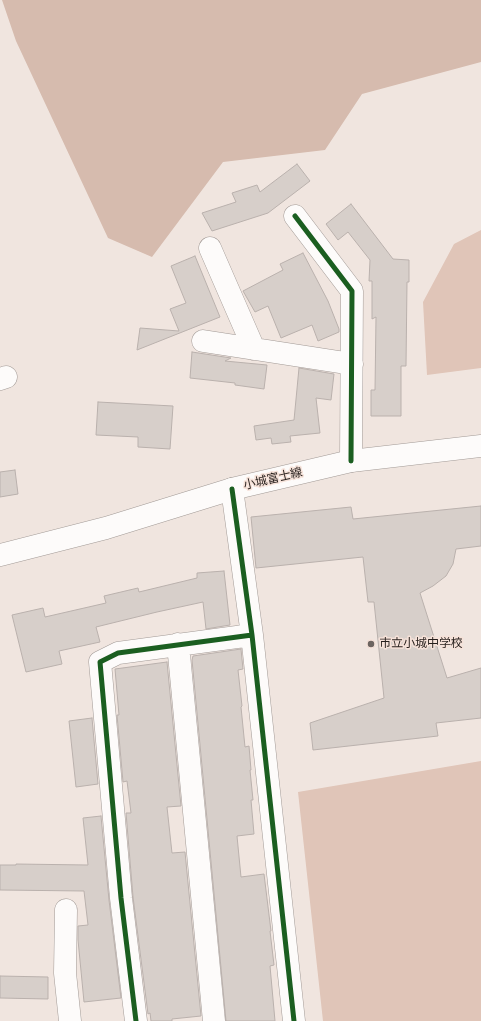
<!DOCTYPE html>
<html>
<head>
<meta charset="utf-8">
<style>
  body { margin:0 }
  canvas { display:block; background:#f0e5df }
</style>
</head>
<body>
<canvas width="481" height="1021"></canvas>
<script>
const ctx = document.querySelector('canvas').getContext('2d');
ctx.lineJoin = 'round';
function fill(path, color) { ctx.fillStyle = color; ctx.fill(path, 'evenodd'); }
const toPath = rows => new Path2D(rows.map(r => 'M' + r).join(''));
function strokePath(path, color, width, dash) { ctx.strokeStyle = color; ctx.lineWidth = width; ctx.lineCap = dash ? 'butt' : 'round'; ctx.setLineDash(dash || []); ctx.stroke(path); }
function write(font, color, halo, rows, align = 'center') {
  ctx.font = font + ' Rubik,"Noto Sans JP",sans-serif'; ctx.lineWidth = 3; ctx.setLineDash([]); ctx.textBaseline = 'middle'; ctx.strokeStyle = halo; ctx.fillStyle = color; for (const [text, x, y, turn = 0] of rows) {
    ctx.save(); ctx.translate(x, y); ctx.rotate((+turn || 0) * Math.PI / 180); ctx.textAlign = isNaN(turn) ? turn : align; if (halo) ctx.strokeText(text, 0, 0); ctx.fillText(text, 0, 0); ctx.restore();
  }
}
const green = toPath([
  [481,230,481,368,427,375,423,302,454,244],
  [481,761,481,1021,323,1021,298,792]
]);
const forest = toPath([
  [2,0,481,0,481,62,362,94,325,150,223,162,152,257,108,238,16,41]
]);
const building = toPath([
  [297,164,310,181,268,213,212,231,202,213,236,202,232,193,257,185,260,192,297,164],
  [351,204,393,259,409,260,409,282,407,282,406,366,401,366,401,416,371,416,371,390,375,390,376,317,372,319,372,281,369,281,370,260,348,232,338,240,326,224,351,204],
  [303,253,328,301,339,329,339,332,318,341,312,325,281,338,268,306,255,312,243,291,283,270,280,264,303,253],
  [195,256,220,317,137,350,140,328,179,331,170,309,186,303,171,266,195,256],
  [192,352,231,358,225,361,267,365,264,389,235,385,235,383,190,378,192,352],
  [299,368,334,374,331,400,316,398,320,433,290,436,291,442,272,444,271,438,256,440,254,426,294,420,299,368],
  [98,402,173,406,170,449,138,447,138,437,96,435,98,402],
  [15,470,18,494,0,497,0,472,15,470],
  [481,506,481,546,456,549,453,564,446,576,433,586,420,593,447,678,481,668,481,718,436,723,438,736,313,750,310,723,384,698,374,602,368,602,363,557,256,568,251,517,351,507,353,519,481,506],
  [224,571,230,625,206,629,203,602,157,612,96,627,100,642,59,651,62,664,26,672,12,615,43,608,45,617,106,603,104,596,138,588,139,592,197,578,197,573,224,571],
  [241,649,243,669,238,670,242,706,241,707,245,747,249,746,251,770,250,770,253,800,251,800,254,834,237,836,241,877,264,874,271,931,270,931,274,965,270,966,275,1021,226,1021,192,660,193,656,241,649],
  [167,662,181,806,167,807,172,853,185,852,201,1016,172,1019,172,1021,151,1021,150,1013,148,1014,133,897,126,813,131,813,127,781,123,782,117,715,119,715,115,669,167,662],
  [92,718,98,784,76,787,69,721,92,718],
  [101,816,109,900,121,998,84,1002,78,940,78,926,88,925,84,891,0,890,0,865,16,865,16,864,88,865,83,818,101,816],
  [0,976,48,977,48,999,0,998,0,976]
]);
const street = toPath([
  [295,216,352,291,351,461],
  [210,248,254,349],
  [203,341,352,364],
  [0,379,6,377],
  [232,489,252,635,294,1021],
  [178,644,214,1021],
  [66,910,65,973,70,1021],
  [136,1021,121,898,100,662,118,653,252,635]
]);
const primary = toPath([
  [0,555,106,528,232,489,351,461,481,446]
]);
const cycleway = toPath([
  [295,216,352,291,351,461],
  [232,489,252,635,294,1021],
  [136,1021,121,898,100,662,118,653,252,635]
]);
const markers = [
  [371,644,4,"#6c6460"]
];
const streetNames = [
  ["小城富士線",273,479,-13]
];
const poiNames = [
  ["市立小城中学校",379,644]
];
fill(green, '#e0c5b8');
fill(forest, '#d6bbae');
fill(building, '#d7cfca');
strokePath(building, '#bab1ad', 1);
strokePath(street, '#a29a96', 23);
strokePath(primary, '#a29a96', 23);
strokePath(street, '#fdfbfa', 22);
strokePath(primary, '#fdfbfa', 22);
strokePath(cycleway, '#1b5e20', 5);
for (const [x, y, r, color] of markers) { const dot = new Path2D(); dot.arc(x, y, r, 0, 2 * Math.PI); ctx.fillStyle = color; ctx.fill(dot); strokePath(dot, '#f6e2d9', 1.5); }
write('12px', '#251e1b', '#f6e2d9', streetNames);
write('12px', '#251e1b', '#f6e2d9', poiNames, 'left');
</script>
</body>
</html>
